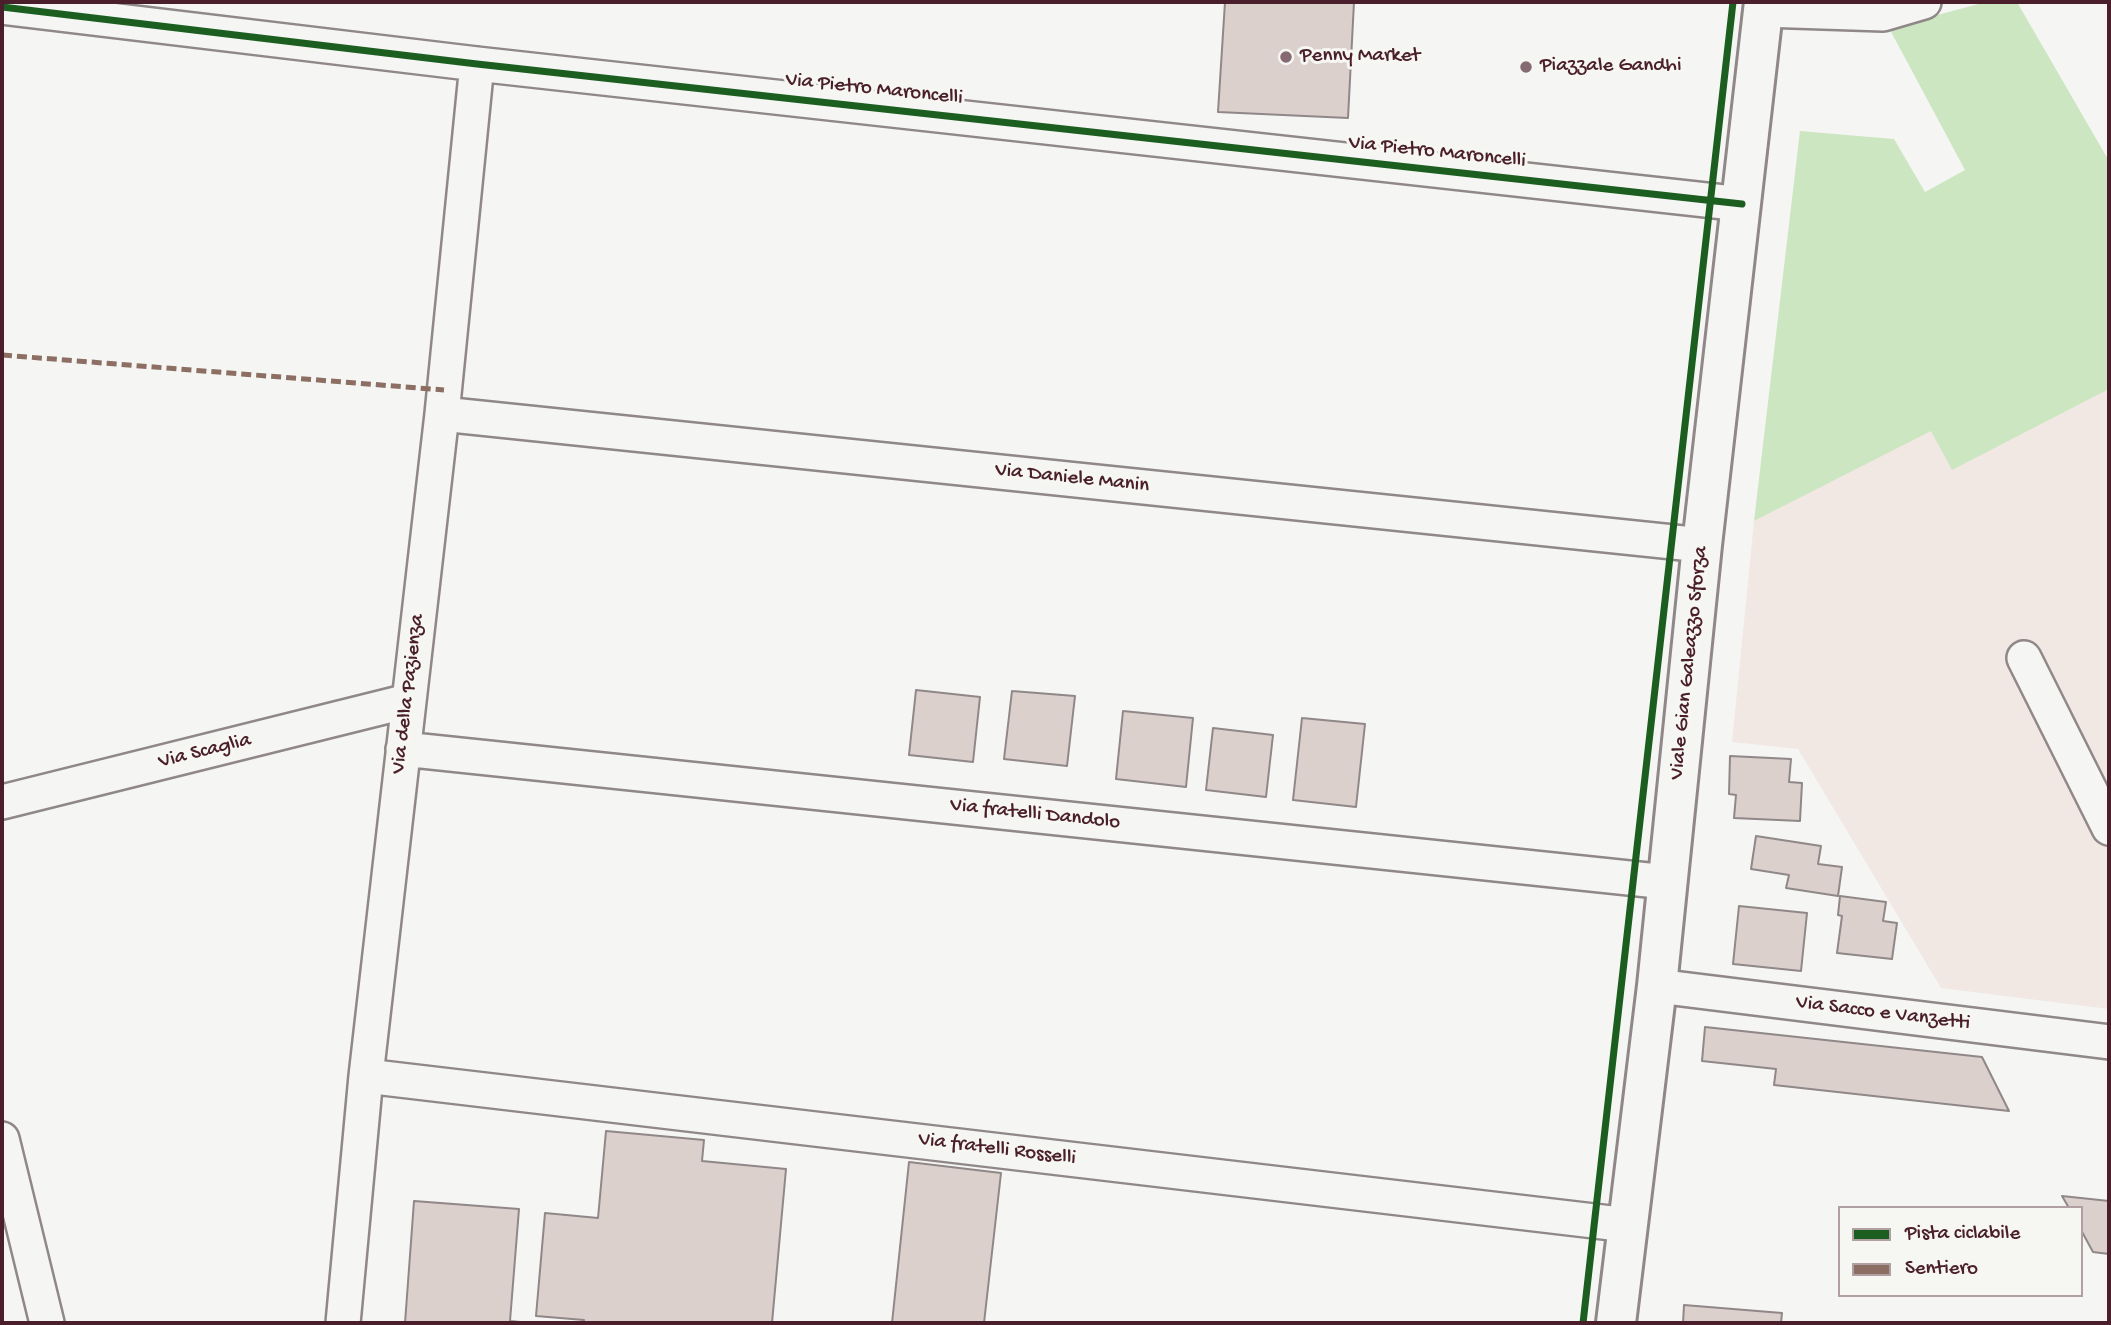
<!DOCTYPE html>
<html>
<head>
<meta charset="utf-8">
<style>
  body { margin:0 }
  #map { position:relative; width:2111px; height:1325px; overflow:hidden; background:#f5f5f3; font-family:"Gochi Hand",sans-serif }
  canvas { display:block }
  .frame { position:absolute; inset:0; border:4px solid #4a1f2b; pointer-events:none }
  .legend { position:absolute; left:1838px; top:1206px; width:245px; height:91px; box-sizing:border-box; background:#f6f6f2; border:2px solid #b1a0a2; margin:0; padding:9px 12px; list-style:none; font-size:21px; color:#4a1f2b }
  .legend li { display:flex; align-items:center; gap:14px; height:35px }
  .legend b { width:35px; border:2px solid #b1a0a2 }
</style>
</head>
<body>
<div id="map">
<canvas width="2111" height="1325"></canvas>
<div class="frame"></div>
<ul class="legend">
<li><b style="height:9px;background:#1b5e20"></b>Pista ciclabile</li>
<li><b style="height:9px;background:#8d6e63"></b>Sentiero</li>
</ul>
</div>
<script>
const ctx = document.querySelector('canvas').getContext('2d');
ctx.lineJoin = 'round';
function fill(path, color) { ctx.fillStyle = color; ctx.fill(path, 'evenodd'); }
const toPath = rows => new Path2D(rows.map(r => 'M' + r).join(''));
function strokePath(path, color, width, dash) { ctx.strokeStyle = color; ctx.lineWidth = width; ctx.lineCap = dash ? 'butt' : 'round'; ctx.setLineDash(dash || []); ctx.stroke(path); }
function write(font, color, halo, rows, align = 'center') {
  ctx.font = font + ' "Gochi Hand",sans-serif'; ctx.lineWidth = 6; ctx.setLineDash([]); ctx.textBaseline = 'middle'; ctx.strokeStyle = halo; ctx.fillStyle = color; for (const [text, x, y, turn = 0] of rows) {
    ctx.save(); ctx.translate(x, y); ctx.rotate((+turn || 0) * Math.PI / 180); ctx.textAlign = isNaN(turn) ? turn : align; if (halo) ctx.strokeText(text, 0, 0); ctx.fillText(text, 0, 0); ctx.restore();
  }
}
const built = toPath([
  [2109,389,2109,1009,1941,988,1798,749,1732,742,1754,521,1931,430,1952,469]
]);
const green = toPath([
  [1986,2,2017,2,2109,161,2109,389,1952,470,1931,431,1754,521,1800,131,1894,139,1925,192,1965,170,1889,28]
]);
const building = toPath([
  [1225,2,1354,2,1348,118,1218,112,1225,2],
  [916,690,980,697,973,762,909,755,916,690],
  [1012,691,1075,696,1067,766,1004,759,1012,691],
  [1123,711,1193,718,1186,787,1116,779,1123,711],
  [1302,718,1365,724,1356,807,1293,800,1302,718],
  [1213,728,1273,735,1266,797,1206,790,1213,728],
  [1730,756,1791,759,1789,782,1802,783,1800,821,1734,818,1736,795,1729,794,1730,756],
  [1756,836,1821,846,1818,864,1842,867,1838,896,1786,888,1789,875,1751,869,1756,836],
  [1840,896,1886,902,1883,921,1897,923,1892,959,1837,953,1842,916,1838,915,1840,896],
  [1739,906,1807,913,1801,971,1733,964,1739,906],
  [1705,1027,1982,1057,2009,1111,1774,1085,1776,1069,1702,1061,1705,1027],
  [606,1131,704,1140,702,1161,786,1169,772,1323,583,1323,584,1320,536,1316,545,1213,598,1218,606,1131],
  [909,1162,1001,1173,984,1323,892,1323,909,1162],
  [2062,1196,2109,1201,2109,1254,2093,1252,2081,1230,2081,1208,2069,1208,2062,1196],
  [414,1201,519,1209,510,1321,530,1323,405,1323,414,1201],
  [1684,1305,1782,1313,1781,1323,1683,1323,1684,1305]
]);
const minor = toPath([
  [2,7,477,64,1742,204],
  [1763,10,1883,14,1924,2],
  [442,414,1702,545],
  [2024,658,2109,828],
  [403,749,1667,882],
  [2,802,408,701],
  [1657,986,2109,1042],
  [366,1076,1628,1225],
  [2,1139,47,1323],
  [343,1323,366,1076,442,414,477,64]
]);
const tertiary = toPath([
  [1616,1323,1657,986,1702,545,1764,2]
]);
const quiet = toPath([
  [2,355,444,390]
]);
const cycleway = toPath([
  [2,7,477,64,1742,204],
  [1583,1323,1733,2]
]);
const markers = [
  [1286,57,7,"#866a71"],
  [1526,67,7,"#866a71"]
];
const poiNames = [
  ["Penny Market",1300,57],
  ["Piazzale Gandhi",1540,67]
];
const streetNames = [
  ["Via Pietro Maroncelli",874,90,6],
  ["Via Pietro Maroncelli",1437,153,6],
  ["Via Daniele Manin",1072,479,6],
  ["Viale Gian Galeazzo Sforza",1690,663,-84],
  ["Via della Pazienza",409,694,-83],
  ["Via Scaglia",205,752,-14],
  ["Via fratelli Dandolo",1035,815,6],
  ["Via Sacco e Vanzetti",1883,1014,7],
  ["Via fratelli Rosselli",997,1150,7]
];
fill(built, '#f1e8e3');
fill(green, '#cde6c2');
fill(building, '#dbd0cc');
strokePath(building, '#8f8788', 2);
strokePath(minor, '#8f8788', 38);
strokePath(tertiary, '#8f8788', 44);
strokePath(minor, '#f5f5f3', 33);
strokePath(tertiary, '#f5f5f3', 38);
strokePath(quiet, '#8d6e63', 5, [10, 5]);
strokePath(cycleway, '#1b5e20', 7);
for (const [x, y, r, color] of markers) { const dot = new Path2D(); dot.arc(x, y, r, 0, 2 * Math.PI); ctx.fillStyle = color; ctx.fill(dot); strokePath(dot, '#f6f6f2', 2.5); }
write('21px', '#4a1f2b', '#f6f6f2', poiNames, 'left');
write('21px', '#4a1f2b', '#f6f6f2', streetNames);
</script>
</body>
</html>
